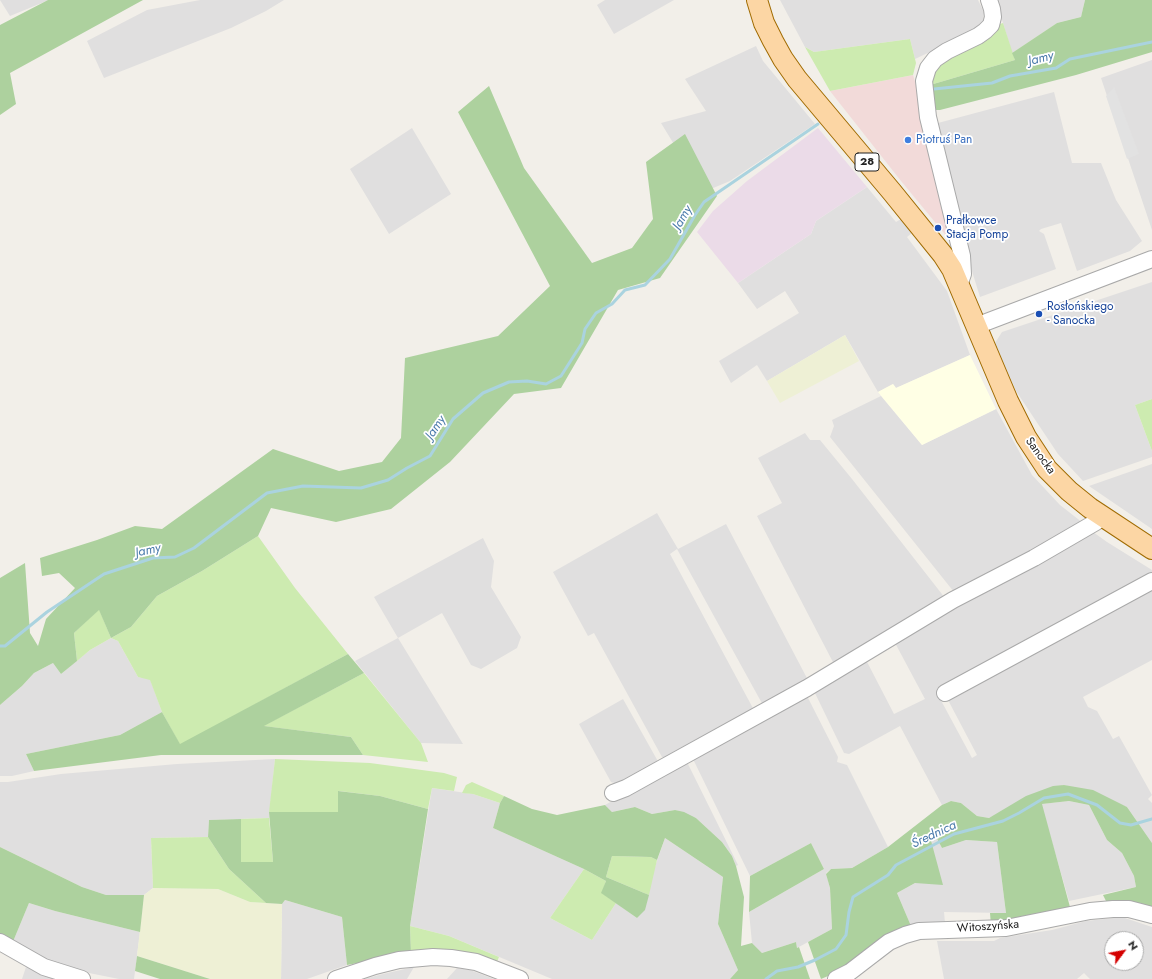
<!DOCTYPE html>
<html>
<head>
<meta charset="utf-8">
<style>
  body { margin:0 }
  #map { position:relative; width:1152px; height:979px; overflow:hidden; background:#f2efe9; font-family:Jost,sans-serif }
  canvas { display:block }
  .north { position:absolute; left:1104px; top:931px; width:40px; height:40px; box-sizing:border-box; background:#fff; border:1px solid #a7a7a7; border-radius:50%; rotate:58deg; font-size:11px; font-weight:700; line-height:16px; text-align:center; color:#222 }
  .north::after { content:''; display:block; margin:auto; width:14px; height:18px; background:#d40000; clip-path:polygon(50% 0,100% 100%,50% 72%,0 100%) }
</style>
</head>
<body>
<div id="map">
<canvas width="1152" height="979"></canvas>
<div class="north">N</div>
</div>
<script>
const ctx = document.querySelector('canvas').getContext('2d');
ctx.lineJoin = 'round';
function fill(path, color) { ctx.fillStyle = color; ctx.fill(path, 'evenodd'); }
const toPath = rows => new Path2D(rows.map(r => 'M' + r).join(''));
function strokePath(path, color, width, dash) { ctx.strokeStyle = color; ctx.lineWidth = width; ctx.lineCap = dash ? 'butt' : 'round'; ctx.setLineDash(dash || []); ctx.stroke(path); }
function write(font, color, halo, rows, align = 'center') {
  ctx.font = font + ' Jost,sans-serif'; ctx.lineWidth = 3.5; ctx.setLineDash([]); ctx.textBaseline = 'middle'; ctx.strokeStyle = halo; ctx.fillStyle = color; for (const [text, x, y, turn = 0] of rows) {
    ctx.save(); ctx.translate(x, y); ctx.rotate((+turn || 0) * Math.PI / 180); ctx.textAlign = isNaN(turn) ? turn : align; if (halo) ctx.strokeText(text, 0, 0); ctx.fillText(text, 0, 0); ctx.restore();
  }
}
const residential = toPath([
  [0,0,49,0,10,16],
  [200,0,284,0,266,11,231,28,104,78,87,41,147,10],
  [605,0,674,0,614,34,597,5],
  [780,0,978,0,984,12,983,24,968,34,915,59,910,39,814,52,805,47],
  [996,0,1085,0,1081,17,1057,23,1012,53],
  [756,46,763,61,815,124,730,181,694,196,694,177,661,123,706,111,685,79],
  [1152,60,1152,230,1101,78],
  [1054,92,1072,163,1101,163,1116,200,1142,241,1130,251,1077,271,1061,223,1041,229,1039,231,1044,234,1056,269,980,297,967,255,938,123],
  [412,128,451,194,389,234,350,169],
  [867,187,896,222,901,219,912,233,907,237,947,291,970,355,896,388,893,384,878,392,845,335,767,381,757,365,731,383,719,361,799,313,785,291,757,309,738,283,811,234,816,221],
  [1152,282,1152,399,1135,405,1152,451,1152,457,1083,481,1058,454,1016,391,995,343,1002,332],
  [881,396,922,445,996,409,1032,475,1060,505,1083,523,954,592,830,437,834,426,832,420],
  [805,433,810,440,820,440,852,479,945,598,926,606,883,637,835,666,757,516,782,503,758,458],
  [1152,464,1152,529,1089,486],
  [657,513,678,549,726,524,809,682,764,707,677,549,670,554,755,712,668,760,662,757,594,633,588,636,553,572],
  [1093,532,1107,542,1152,570,1152,577,965,676,956,677,941,686,942,689,937,693,972,758,977,755,948,700,965,692,970,684,1152,587,1152,660,1083,697,1088,707,1097,711,1113,739,1119,736,1152,795,1148,799,1152,803,1152,843,1127,807,1064,785,989,818,977,816,961,803,951,801,942,805,900,726,849,754,844,753,814,691,865,658,894,714,925,699,894,641],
  [483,538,494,561,491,587,521,637,517,648,481,669,471,665,442,613,398,638,463,744,421,743,355,661,398,638,374,597],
  [111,638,118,641,138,677,150,679,162,712,120,735,26,754,34,771,12,776,0,776,0,705,22,686,34,673,53,663,61,674,90,650],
  [805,692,838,757,837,762,847,765,888,847,852,868,831,869,826,873,830,888,832,929,797,948,796,942,762,953,752,943,749,912,824,869,811,843,750,876,693,759],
  [623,699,660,765,622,785,611,782,579,724],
  [275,759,269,818,209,820,208,837,151,838,153,888,144,895,106,895,82,887,0,847,0,782,8,782,61,774,177,764],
  [686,760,738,865,736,866,732,856,722,842,696,818,675,810,652,814,635,807,612,812,605,805],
  [432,788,473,794,500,803,493,828,584,869,550,918,592,940,616,903,637,918,665,838,723,877,718,924,738,970,730,979,552,979,449,936,410,926],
  [1069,801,1089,805,1107,840,1122,853,1134,876,1136,887,1069,901,1041,804],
  [935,835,942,848,966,840,997,842,1006,913,944,912,945,923,911,926,897,893,915,883,930,837],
  [285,900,342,917,347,965,307,979,281,979,282,904],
  [29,903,55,911,140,932,134,979,119,979,59,967,12,944],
  [1122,917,1152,927,1152,979,1090,979,1084,973,1077,979,944,979,937,941,994,941,1000,938,1052,930,1086,921],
  [1112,939,1136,939,1136,963,1112,963],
  [26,967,56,979,22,979],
  [414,967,407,979,364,979,383,974],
  [457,968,470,970,494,979,447,979]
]);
const commercial = toPath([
  [913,75,923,108,953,244,901,181,830,91]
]);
const industrial = toPath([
  [818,128,867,187,816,221,811,234,738,283,697,232,713,211,747,181]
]);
const education = toPath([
  [970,355,996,409,922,445,878,392,893,384,896,388]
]);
const farmland = toPath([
  [845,335,859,361,780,403,767,381],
  [153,888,218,889,250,902,282,904,281,979,210,979,137,956,144,895]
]);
const grass = toPath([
  [1003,23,1015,60,930,85,935,110,930,107,928,102,927,85,928,77,935,64,947,54,987,36,991,32,994,26],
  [910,39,916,63,913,75,830,91,805,47,814,52],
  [1152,399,1152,451,1135,405],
  [258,536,295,588,348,654,180,745,162,712,150,680,138,677,118,641,111,638,90,650,77,661,74,633,99,609,111,638,131,627,157,596,202,571],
  [364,673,421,743,428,762,363,755,351,737,263,726],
  [275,759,370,763,444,773,457,777,454,791,432,788,428,809,380,796,339,791,339,812,269,812],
  [472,782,504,796,500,803,473,794,462,793,466,785],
  [269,818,273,862,241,862,241,819],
  [208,837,229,869,266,903,250,902,218,889,153,888,151,838],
  [612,856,651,857,657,860,649,895,606,877],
  [584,869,606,881,602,893,616,903,592,940,550,918],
  [410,926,449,936,499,957,496,964,411,953]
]);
const forest = toPath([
  [48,0,143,0,10,73,16,104,0,115,0,25],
  [1085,0,1152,0,1152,52,1076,75,940,110,935,110,930,85,1015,60,1012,53,1057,23,1081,17],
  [489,86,524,168,592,263,632,248,653,219,646,162,685,134,717,196,660,278,618,290,561,388,514,394,450,462,391,509,336,522,271,508,258,536,202,571,157,596,131,627,111,638,99,610,74,633,77,661,61,674,53,663,34,673,22,686,0,705,0,578,25,563,30,633,38,646,46,619,75,588,59,573,42,576,40,558,97,540,135,526,162,529,273,449,339,471,382,462,401,438,405,358,498,336,550,286,458,112],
  [348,654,364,673,264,726,351,737,363,755,161,755,34,771,26,754,120,735,162,712,180,744],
  [1064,785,1093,790,1127,807,1152,843,1152,910,1107,903,1103,895,1136,887,1134,876,1122,853,1107,840,1089,805,1069,801,1042,804,1070,907,991,925,990,913,1006,913,997,842,966,840,942,848,935,835,930,837,943,885,915,883,897,893,911,926,842,970,821,979,808,942,832,929,830,888,826,874,831,869,852,868,888,847,942,805,951,801,961,803,977,816,989,818,1026,796,1053,786],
  [338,791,380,796,428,809,410,926,411,953,347,965,342,917,285,900,282,904,266,903,229,869,208,837,209,820,241,819,241,862,273,862,269,812,338,812],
  [504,796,532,809,557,815,605,805,612,812,635,807,652,814,675,810,684,812,696,818,722,842,732,856,736,866,744,897,741,946,752,943,762,953,796,942,797,948,799,947,810,979,730,979,738,970,718,924,723,877,665,838,657,860,651,857,612,856,606,877,649,895,645,910,637,918,601,893,606,881,584,869,493,828,500,803],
  [811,843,824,869,749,912,750,876],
  [0,847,82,887,106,895,144,895,140,932,55,911,29,903,12,944,0,936],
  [137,956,210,979,160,979,135,971]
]);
const parking = toPath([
  [1114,87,1139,154,1127,159,1106,96]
]);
const stream = toPath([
  [934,89,992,83,1010,76,1056,68,1070,59,1152,42],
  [0,646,5,646,47,612,104,574,153,558,175,557,194,548,267,493,303,486,361,488,388,480,407,468,430,456,453,419,483,393,509,382,527,381,546,384,561,376,582,343,585,329,596,313,612,304,625,290,645,285,670,259,695,215,704,202,818,124],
  [766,979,777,971,798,967,815,960,836,949,846,935,849,912,853,897,888,875,896,865,954,834,1003,821,1019,813,1044,798,1068,794,1097,805,1120,823,1131,825,1152,819]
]);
const minor = toPath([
  [959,285,963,274,962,256,928,117,924,81,928,68,935,59,947,51,978,36,985,31,991,25,993,17,992,9,989,0],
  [976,326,1152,259],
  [945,693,1152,581],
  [613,793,626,788,653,773,807,688,953,600,1034,558,1096,522,1103,516],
  [0,942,44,967,82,979],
  [336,979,375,966,399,960,433,957,451,958,476,962,520,979],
  [836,979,850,972,889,942,905,935,919,931,1006,928,1090,911,1113,909,1129,909,1152,915]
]);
const major = toPath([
  [757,0,764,23,773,41,783,59,797,79,892,192,943,255,952,269,1008,401,1026,437,1047,469,1069,491,1090,508,1152,549]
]);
const markers = [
  [908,140,4,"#3f7fe0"],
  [938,228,4,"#1a4fb4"],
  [1039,314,4,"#1a4fb4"]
];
const shields = [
  [867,162,24]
];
const shieldNames = [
  ["28",867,162]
];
const shopNames = [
  ["Piotruś Pan",916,140]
];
const transitNames = [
  ["Prałkowce",946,221],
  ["Stacja Pomp",946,235],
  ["Rosłońskiego",1047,307],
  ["- Sanocka",1047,321]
];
const streetNames = [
  ["Sanocka",1040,456,54],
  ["Witoszyńska",988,927,-4]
];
const waterNames = [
  ["Jamy",1041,59,-14],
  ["Jamy",683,218,-59],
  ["Jamy",436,428,-56],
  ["Jamy",148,551,-12],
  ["Średnica",934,835,-25]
];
fill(residential, '#e0dfdf');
fill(commercial, '#f2dad9');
fill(industrial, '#ebdbe8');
fill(education, '#ffffe5');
fill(farmland, '#eef0d5');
fill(grass, '#cdebb0');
fill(forest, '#add19e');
fill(parking, '#e2e2e2');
strokePath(stream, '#aad3df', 3);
strokePath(minor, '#a9a9a9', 18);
strokePath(major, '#a06b00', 22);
strokePath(minor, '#fff', 16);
strokePath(major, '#fcd6a4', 20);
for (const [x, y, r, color] of markers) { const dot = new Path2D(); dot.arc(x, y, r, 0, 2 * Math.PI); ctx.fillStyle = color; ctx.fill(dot); strokePath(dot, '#fff', 1.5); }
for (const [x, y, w] of shields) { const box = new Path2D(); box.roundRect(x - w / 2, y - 9, w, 18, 3); ctx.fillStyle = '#fff'; ctx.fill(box); strokePath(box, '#222', 1); }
write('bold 11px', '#222', null, shieldNames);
write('12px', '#366cbe', '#fff', shopNames, 'left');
write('12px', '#164399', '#fff', transitNames, 'left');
write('12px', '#222', '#fff', streetNames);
write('italic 13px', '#4a7aab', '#fff', waterNames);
</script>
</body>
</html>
